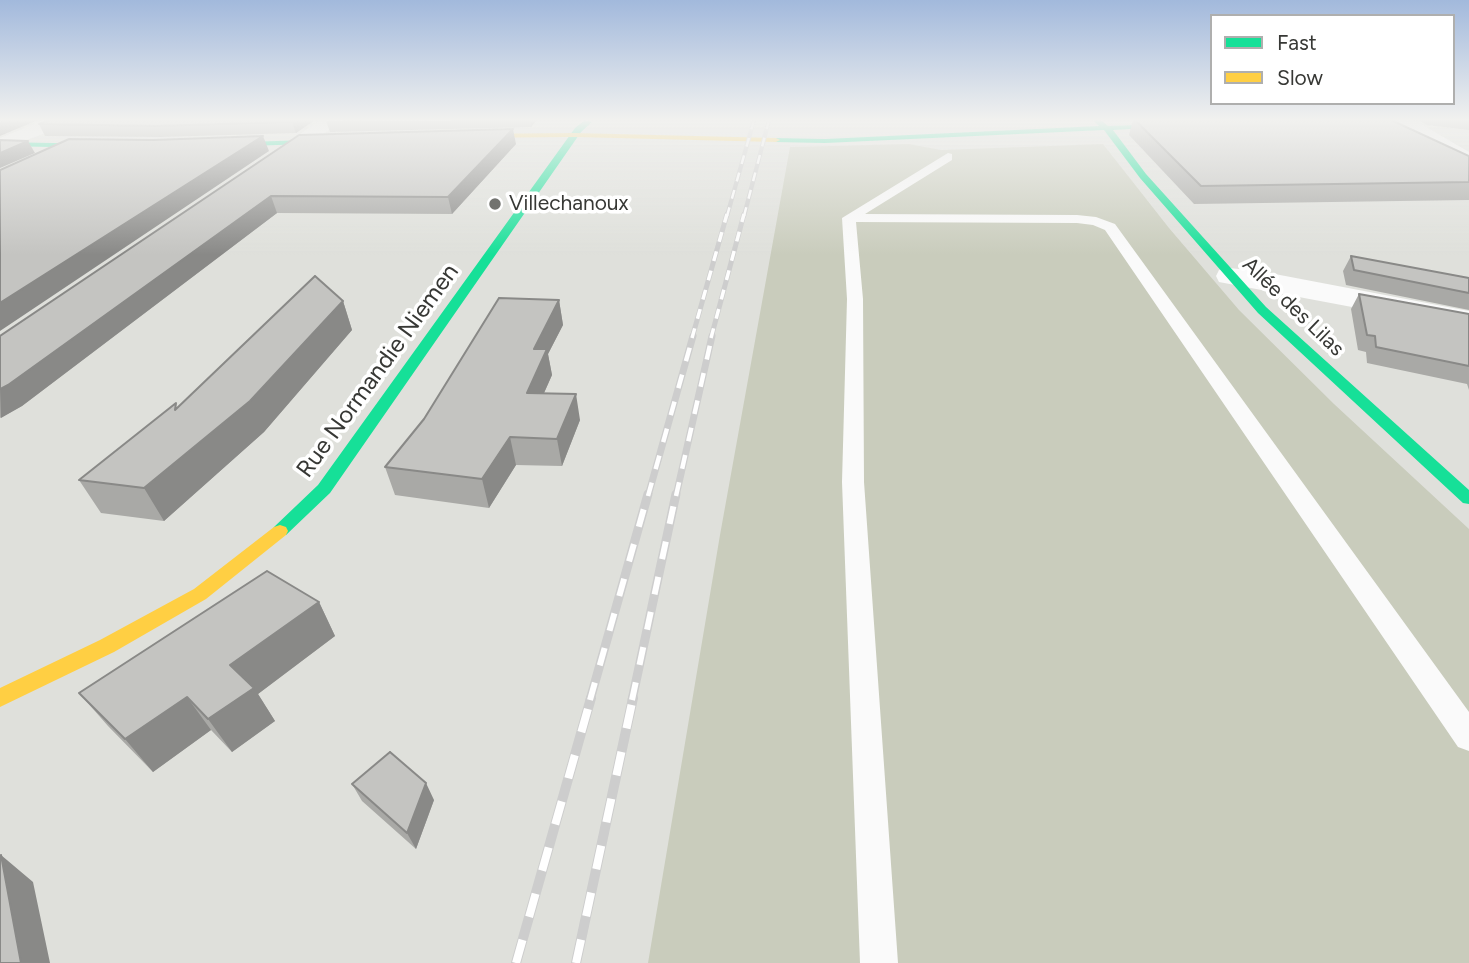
<!DOCTYPE html>
<html>
<head>
<meta charset="utf-8">
<style>
  body { margin:0 }
  #map { position:relative; width:1469px; height:963px; overflow:hidden; background:#dfe0db; font-family:Figtree,sans-serif }
  canvas { display:block }
  .legend { position:absolute; left:1210px; top:14px; width:245px; height:91px; box-sizing:border-box; background:#fff; border:2px solid #afafae; margin:0; padding:9px 12px; list-style:none; font-size:21px; color:#373835 }
  .legend li { display:flex; align-items:center; gap:14px; height:35px }
  .legend b { width:35px; border:2px solid #afafae }
</style>
</head>
<body>
<div id="map">
<canvas width="1469" height="963"></canvas>
<ul class="legend">
<li><b style="height:9px;background:#16e098"></b>Fast</li>
<li><b style="height:9px;background:#ffcf43"></b>Slow</li>
</ul>
</div>
<script>
const ctx = document.querySelector('canvas').getContext('2d');
ctx.lineJoin = 'round';
function fill(path, color) { ctx.fillStyle = color; ctx.fill(path, 'evenodd'); }
const toPath = rows => new Path2D(rows.map(r => 'M' + r).join(''));
function strokePath(path, color, width, dash) { ctx.strokeStyle = color; ctx.lineWidth = width; ctx.lineCap = dash ? 'butt' : 'round'; ctx.setLineDash(dash || []); ctx.stroke(path); }
function write(font, color, halo, rows, align = 'center') {
  ctx.font = font + ' Figtree,sans-serif'; ctx.lineWidth = 7; ctx.setLineDash([]); ctx.textBaseline = 'middle'; ctx.strokeStyle = halo; ctx.fillStyle = color; for (const [text, x, y, turn = 0] of rows) {
    ctx.save(); ctx.translate(x, y); ctx.rotate((+turn || 0) * Math.PI / 180); ctx.textAlign = isNaN(turn) ? turn : align; if (halo) ctx.strokeText(text, 0, 0); ctx.fillText(text, 0, 0); ctx.restore();
  }
}
const green = toPath([
  [909,144,941,150,1103,144,1169,228,1239,310,1334,404,1469,529,1469,963,648,963,720,535,790,147]
]);
const lane = toPath([
  [948,153,952,154,952,160,865,214,1077,215,1096,217,1115,224,1469,712,1469,751,1458,747,1105,230,1093,225,1077,223,856,222,863,299,864,482,898,963,860,963,842,482,847,299,842,218,948,153]
]);
const street = toPath([
  [45,120,72,120,69,124,0,150,0,138,45,120],
  [320,120,342,120,275,170,261,170,258,166,261,162,320,120],
  [1391,120,1414,120,1469,152,1469,166,1462,164,1391,120],
  [1229,268,1259,271,1469,311,1469,329,1219,282,1216,276,1219,270,1229,268]
]);
const fast = toPath([
  [585,120,592,122,581,132,330,493,286,535,274,535,272,531,274,527,318,485,575,128,585,120],
  [1093,120,1101,120,1108,126,1282,120,1113,130,1146,174,1266,307,1469,490,1469,504,1463,503,1258,313,1140,178,1104,130,825,143,776,142,772,140,776,138,825,139,1099,126,1093,120],
  [337,139,340,143,216,147,212,145,216,143,337,139],
  [0,142,106,144,110,146,106,148,0,146,0,142]
]);
const slow = toPath([
  [575,133,776,138,780,140,776,142,575,137,460,138,456,136,460,134,575,133],
  [280,525,286,527,288,531,286,535,206,599,114,652,0,707,0,688,100,640,194,589,274,527,280,525]
]);
const railFar4 = toPath([
  [727,216,754,120],
  [744,216,769,120]
]);
const railFar3 = toPath([
  [692,338,727,214],
  [711,338,744,214]
]);
const railFar2 = toPath([
  [648,496,693,336],
  [676,496,712,336]
]);
const railFar1 = toPath([
  [590,700,648,494],
  [632,700,676,494]
]);
const rail = toPath([
  [516,963,591,698],
  [576,963,633,698]
]);
const wall = toPath([
  [50,120,315,120,296,133,160,137,45,136,39,124],
  [537,120,531,127,330,132,326,121],
  [1133,120,1391,120,1469,156,1469,200,1194,204,1129,135],
  [1418,120,1469,120,1469,130,1427,125],
  [299,135,516,144,452,214,277,213,22,406,0,418,0,336],
  [1351,256,1469,278,1469,310,1346,285,1343,271],
  [1359,294,1469,314,1469,390,1467,384,1367,363,1366,352,1358,350,1351,309],
  [559,300,563,325,548,354,552,375,544,393,580,420,562,466,516,465,489,508,395,495,385,467,424,419],
  [343,301,352,330,264,432,164,521,101,513,79,480,178,407],
  [319,602,335,636,258,694,275,721,232,752,211,730,153,772,108,726,79,693],
  [352,784,434,800,416,849,362,801]
]);
const shadedWall = toPath([
  [3,120,38,120,0,136,0,122],
  [294,120,315,120,296,133,292,122],
  [530,120,537,120,531,127],
  [513,129,516,144,452,214,448,197],
  [263,136,269,151,0,331,0,303],
  [28,141,35,153,0,168,0,153],
  [271,196,277,213,22,406,1,418,0,389],
  [559,300,563,325,548,354,552,375,532,420,527,393,534,349],
  [343,301,352,330,264,432,164,521,144,488],
  [576,394,580,420,562,466,557,439],
  [510,437,516,465,489,508,482,479],
  [319,602,335,636,258,694,275,721,232,752,208,719,230,665],
  [187,697,211,730,153,772,125,739],
  [426,783,434,800,416,849,407,833],
  [1,855,33,882,50,963,21,963]
]);
const building = toPath([
  [50,120,294,120,292,122,155,126,39,124,50,120],
  [1135,120,1391,120,1469,156,1469,182,1201,186,1135,120],
  [513,129,448,197,271,196,8,385,0,389,0,336,299,135,513,129],
  [263,136,0,303,0,170,69,139,153,140,263,136],
  [0,140,28,141,0,153,0,140],
  [1351,256,1469,278,1469,293,1354,270,1351,256],
  [315,276,343,301,250,401,144,488,79,480,176,403,175,410,315,276],
  [1359,294,1469,314,1469,366,1376,347,1375,336,1367,335,1359,294],
  [499,298,559,300,534,349,547,349,527,393,576,394,557,439,510,437,482,479,385,467,424,419,499,298],
  [267,571,319,602,230,665,254,688,208,719,187,697,125,739,79,693,267,571],
  [390,752,426,783,407,833,352,784,390,752],
  [1,855,21,963,0,963,0,856,1,855]
]);
const markers = [
  [495,204,7,"#72736f"]
];
const farPoinames = [
  ["Villechanoux",509,204]
];
const farStreetnames = [
  ["Allée des Lilas",1293,307,44]
];
const streetNames = [
  ["Rue Normandie Niemen",378,371,-54]
];
fill(green, '#c9ccbc');
fill(lane, '#fafafa');
fill(street, '#fafafa');
fill(fast, '#16e098');
fill(slow, '#ffcf43');
strokePath(railFar4, '#cdcdcd', 4.5);
strokePath(railFar3, '#cdcdcd', 5);
strokePath(railFar2, '#cdcdcd', 7);
strokePath(railFar1, '#cdcdcd', 9);
strokePath(rail, '#cdcdcd', 10);
strokePath(railFar4, '#fff', 2.5, [9]);
strokePath(railFar3, '#fff', 3.5, [10]);
strokePath(railFar2, '#fff', 4.5, [14]);
strokePath(railFar1, '#fff', 6, [18]);
strokePath(rail, '#fff', 8, [24]);
fill(wall, '#a9a9a6');
fill(shadedWall, '#898987');
fill(building, '#c4c4c1');
strokePath(building, '#898987', 2);
const sky = ctx.createLinearGradient(0, 0, 0, 255);
sky.addColorStop(0, '#a2b9dc');
sky.addColorStop(0.47, '#f1f1ef');
sky.addColorStop(1, '#f1f1ef00');
ctx.fillStyle = sky;
ctx.fillRect(0, 0, 1469, 255);
for (const [x, y, r, color] of markers) { const dot = new Path2D(); dot.arc(x, y, r, 0, 2 * Math.PI); ctx.fillStyle = color; ctx.fill(dot); strokePath(dot, '#fff', 2.5); }
write('21px', '#373835', '#fff', farPoinames, 'left');
write('21px', '#373835', '#fff', farStreetnames);
write('24px', '#373835', '#fff', streetNames);
</script>
</body>
</html>
